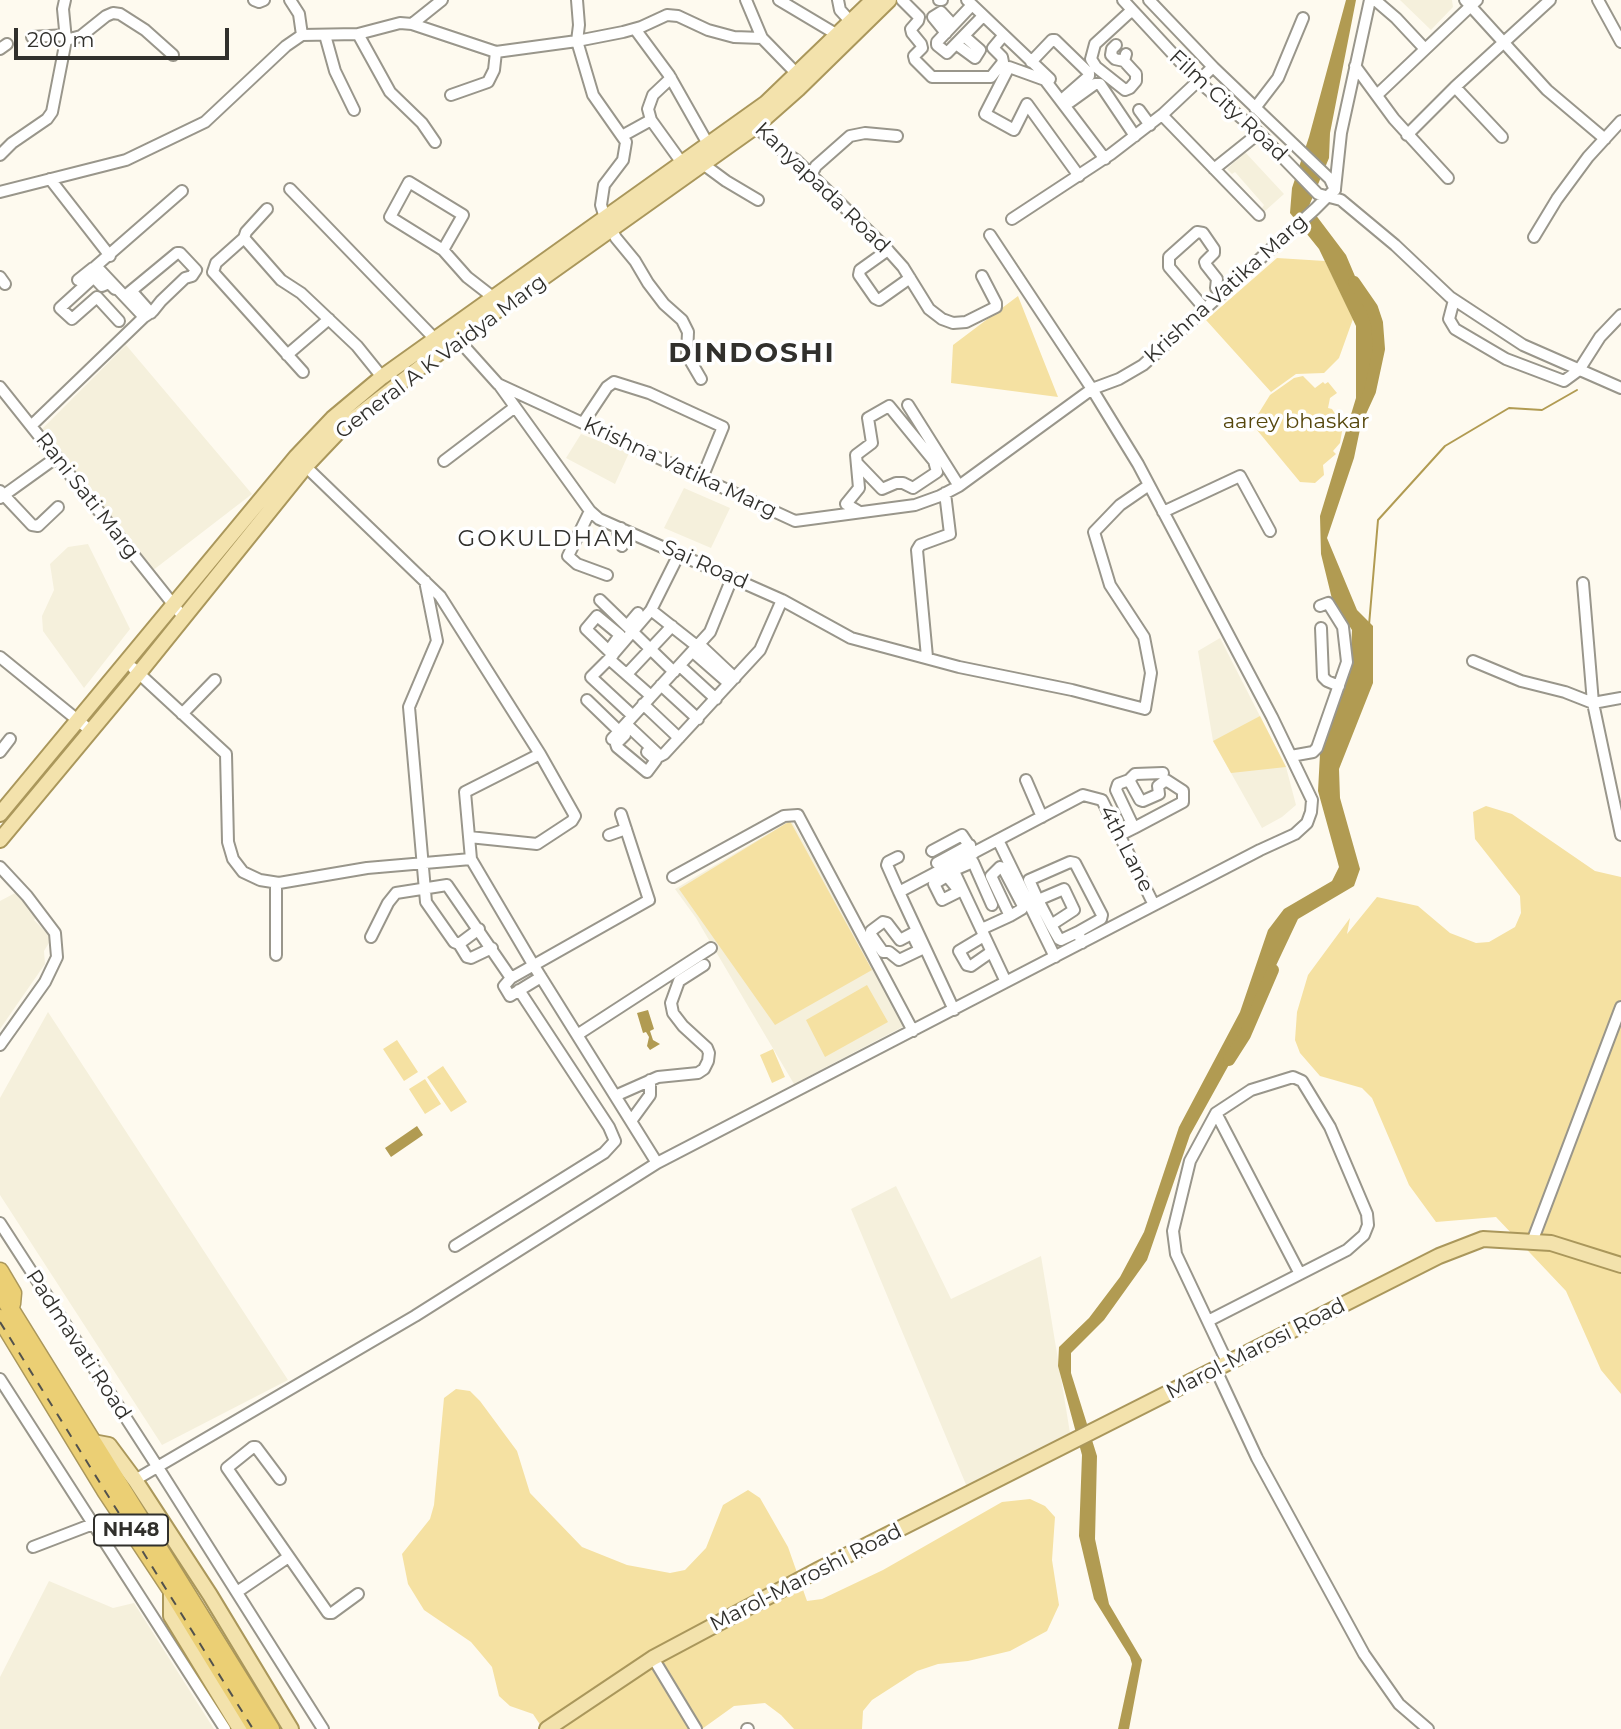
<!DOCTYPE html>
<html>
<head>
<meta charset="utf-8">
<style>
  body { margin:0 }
  #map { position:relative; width:1621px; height:1729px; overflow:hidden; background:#fefaef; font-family:Montserrat,sans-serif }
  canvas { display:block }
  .scale { position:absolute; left:14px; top:28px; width:215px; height:32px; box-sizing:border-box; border:4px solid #31302c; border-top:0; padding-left:9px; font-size:21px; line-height:24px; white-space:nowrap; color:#31302c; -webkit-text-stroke:5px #fff; paint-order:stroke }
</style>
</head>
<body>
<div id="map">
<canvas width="1621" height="1729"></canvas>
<div class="scale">200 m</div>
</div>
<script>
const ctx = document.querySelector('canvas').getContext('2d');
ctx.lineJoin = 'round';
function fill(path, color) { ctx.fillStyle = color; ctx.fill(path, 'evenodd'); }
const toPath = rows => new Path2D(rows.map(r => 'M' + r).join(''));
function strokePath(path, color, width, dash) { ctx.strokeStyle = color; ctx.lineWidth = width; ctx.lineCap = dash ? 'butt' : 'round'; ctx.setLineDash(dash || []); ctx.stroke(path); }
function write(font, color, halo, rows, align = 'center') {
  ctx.font = font + ' Montserrat,sans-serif'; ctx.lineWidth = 7; ctx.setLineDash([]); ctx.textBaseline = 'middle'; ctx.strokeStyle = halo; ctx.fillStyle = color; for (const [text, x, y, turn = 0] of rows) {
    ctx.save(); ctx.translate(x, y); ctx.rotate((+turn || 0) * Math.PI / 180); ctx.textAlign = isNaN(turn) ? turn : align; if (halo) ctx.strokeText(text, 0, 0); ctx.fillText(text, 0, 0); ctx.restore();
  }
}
const built = toPath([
  [1400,0,1452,0,1453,7,1431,30],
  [1245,152,1284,194,1265,211,1262,208,1264,205,1235,172,1232,174,1227,169],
  [126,345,252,494,152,571,39,432],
  [581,434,629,453,615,484,566,458],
  [684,488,730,508,711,548,664,528],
  [88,544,130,629,84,688,43,631,42,616,54,590,50,564,68,547],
  [1220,638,1286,767,1296,805,1282,817,1262,828,1213,741,1198,651],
  [791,820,908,1024,794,1084,696,918,675,889],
  [17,892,41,914,34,920,52,938,44,951,45,964,0,1029,0,901],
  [48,1012,288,1380,162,1445,0,1195,0,1098],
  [896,1186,951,1299,1041,1256,1070,1433,967,1487,851,1209],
  [49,1581,113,1608,134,1603,214,1729,0,1729,0,1677]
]);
const green = toPath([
  [1277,258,1325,261,1353,319,1339,358,1324,373,1296,374,1271,392,1206,320],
  [1018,296,1058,397,951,383,953,345],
  [1303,376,1315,388,1323,382,1325,384,1328,382,1337,393,1330,398,1328,408,1332,409,1339,420,1344,420,1340,443,1333,451,1336,454,1323,465,1324,475,1315,483,1300,482,1252,424,1270,395,1294,378],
  [1260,716,1286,767,1231,773,1213,741],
  [1486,806,1512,814,1595,871,1621,877,1621,1394,1601,1370,1566,1291,1496,1217,1436,1222,1409,1185,1372,1098,1362,1088,1320,1076,1300,1053,1295,1040,1297,1012,1308,975,1350,918,1347,934,1377,897,1418,906,1450,933,1476,943,1489,942,1515,927,1521,913,1520,896,1475,839,1473,812],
  [790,821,872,970,775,1025,679,889],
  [867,985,888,1022,825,1057,806,1020],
  [397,1040,418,1072,404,1081,383,1049],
  [773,1049,785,1077,772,1083,760,1055],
  [443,1066,467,1102,451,1112,427,1077],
  [425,1079,441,1104,425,1114,409,1089],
  [456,1389,470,1391,480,1401,517,1451,530,1493,582,1547,627,1565,670,1573,685,1570,706,1548,723,1505,748,1490,760,1498,788,1547,807,1601,822,1599,883,1570,1002,1502,1030,1499,1045,1506,1055,1517,1052,1560,1059,1605,1047,1631,1010,1651,968,1661,938,1664,917,1671,872,1700,863,1711,862,1729,794,1729,781,1715,765,1703,734,1706,702,1729,543,1729,533,1714,510,1706,499,1696,492,1667,482,1655,471,1642,424,1610,408,1584,402,1554,430,1519,434,1505,444,1398]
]);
const water = toPath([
  [1346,0,1356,0,1330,133,1329,158,1309,206,1346,255,1374,321,1378,343,1354,458,1327,538,1357,610,1373,626,1373,683,1339,769,1340,798,1360,869,1354,886,1298,919,1231,1061,1190,1135,1147,1260,1104,1320,1071,1353,1071,1373,1097,1456,1095,1539,1109,1604,1142,1660,1129,1729,1118,1729,1132,1664,1130,1657,1094,1599,1079,1536,1082,1455,1058,1366,1059,1347,1089,1318,1120,1277,1144,1232,1179,1127,1240,1012,1268,930,1284,909,1332,881,1339,867,1318,791,1320,754,1350,670,1352,630,1332,599,1321,554,1320,516,1356,398,1356,326,1319,249,1290,213,1292,188,1309,137],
  [648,1010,654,1029,650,1031,653,1040,660,1044,650,1050,647,1046,649,1037,646,1032,643,1033,637,1013],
  [417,1126,423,1135,391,1157,385,1148]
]);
const stream = toPath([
  [1369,625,1378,520,1445,446,1509,408,1542,410,1577,390]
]);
const river = toPath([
  [1354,282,1372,308,1377,323,1379,349,1370,391,1359,415],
  [1229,1060,1245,1035,1273,970]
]);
const minor = toPath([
  [254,0,259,2,264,0],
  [290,0,299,14,302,35],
  [577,0,579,25,577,41,593,95,626,142,623,160,604,185,601,205,605,218,616,238,635,261,648,283,664,304,682,320,688,332,687,355,701,379],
  [746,0,762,38,798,75],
  [779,0,836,34],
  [838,0,840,10,851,22],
  [902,0,919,17,918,21,911,29,912,33,921,44,922,48,914,56,915,60,932,77,991,77,1003,62,1002,57,993,48,1003,36],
  [939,0,942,0],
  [967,0,1050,79],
  [1123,0,1198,81,1259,133,1318,194,1341,200,1395,245,1450,297,1523,345,1621,388],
  [1149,0,1213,67,1330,179,1335,190],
  [1375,0,1396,18,1425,49],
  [1465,0,1547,90,1605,139],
  [1598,0,1621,42],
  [972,5,937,42,937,45,947,53,983,16],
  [412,24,442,0],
  [635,29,669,75,708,144],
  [946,33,933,17,941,12,953,25],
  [358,34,390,92,422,123,435,142],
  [325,35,335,71,354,110],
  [32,37,66,35],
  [66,40,81,36,106,16,113,13,120,14,145,30,173,55],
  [956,44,975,58,980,50,964,36],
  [1116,45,1112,49,1111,55,1115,59,1124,61],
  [0,49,7,44],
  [1126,54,1124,61,1136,74,1136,81,1130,88,1125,90,1096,67,1091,59,1095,44,1132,10],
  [1031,62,1052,40,1055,40,1089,73,1089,76,1065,97],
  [1355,66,1394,119,1448,178],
  [671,78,653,95,648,109,651,120,682,163],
  [1455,87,1502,137],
  [1378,94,1477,0],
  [451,95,488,82,494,70,496,52],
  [1070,102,1095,84,1100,84,1135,136],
  [1255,108,1278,78,1303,18],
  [1139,110,1150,125],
  [1162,115,1259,215],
  [751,121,777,147,796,160,886,248,903,267,929,309,942,319,953,323,966,322,996,307,996,303,982,276],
  [1407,135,1455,87,1550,0],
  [622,136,651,120],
  [0,155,12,143,47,119,52,112,66,40,63,9,65,0],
  [703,164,726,181,758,200],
  [1214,169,1259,133],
  [811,175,816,166,850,136,865,133,897,136],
  [1079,176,1027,104,1014,130,985,114,1009,67,1045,80,1105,159],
  [50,179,110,256],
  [290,189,435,339],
  [0,192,126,160,205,122,286,46,302,35,358,34,400,23,412,24,496,52,577,41,623,32,641,27,667,15,678,16,708,30,734,37,762,38],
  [267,209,246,232,244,238,281,280,301,293,357,346,382,377],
  [1012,219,1111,154,1163,114,1213,67],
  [1534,237,1557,199,1588,157,1621,121],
  [244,238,216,263,213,272,303,372],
  [443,250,463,215,409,182,390,217,443,250,467,277,494,298],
  [888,250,860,270,859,275,875,298,879,300,910,278],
  [89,272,102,286,109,283,115,289],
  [0,277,5,284],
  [94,277,60,308,72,319,97,297,119,321],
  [78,280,93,268],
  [135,295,151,313],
  [125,296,177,253,180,253,196,270,192,276,185,278,161,301,153,311,144,317],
  [1454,300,1449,319,1455,329,1506,359,1564,381,1579,370,1600,337,1621,315],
  [1205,309,1169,267,1169,257,1197,232,1203,233,1214,249,1214,253,1205,262,1206,265,1217,279,1216,288,1222,294],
  [454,335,498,384,795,521,915,505,940,496,959,486,1092,389,1119,379,1143,365,1315,209,1335,189,1341,133,1370,0],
  [287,355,329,319],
  [500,386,590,511,599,519,782,600,851,638,959,667,1072,690,1145,709,1151,673,1144,637,1110,585,1094,532,1120,505,1149,485],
  [0,387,184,618],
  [908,405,959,486],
  [583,423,607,387,614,382,649,393,723,427,702,478],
  [32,425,144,317,96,266,182,191],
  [444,461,515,407],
  [301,462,440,596,540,754,575,816,572,821,537,844,469,837],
  [857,463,882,489,896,483,903,483,913,488,937,472,934,461,889,406,868,418,872,443,856,455,859,488,846,504,858,511],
  [0,491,32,525,38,526,58,507],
  [0,498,57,457],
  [590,511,568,556,577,564,607,575],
  [1163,512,1240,476,1270,531],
  [621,528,618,533,625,539,622,546],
  [425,581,437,641,409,707,426,902,454,942,459,944,467,957,471,958,492,948],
  [1583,583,1593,703,1621,835],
  [600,600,674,672],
  [651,610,698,647],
  [627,626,638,613],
  [1321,628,1323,677,1327,681,1339,686],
  [700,645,735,678],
  [612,646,620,635,597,616,586,629,613,655],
  [693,652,725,680],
  [0,657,91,731],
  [927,657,917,550,920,545,950,534,945,493],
  [609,659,591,677,633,716],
  [1473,661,1521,681,1565,692,1593,703,1621,698],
  [680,666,716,699],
  [133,668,226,754,228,842,233,859,243,872,260,880,279,883,367,868,471,859],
  [627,674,672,626],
  [661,685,698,719],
  [651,696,609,659,651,610,679,554],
  [587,700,619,731],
  [643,704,679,738],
  [182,714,215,680],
  [626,724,660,756,664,754,760,650,782,600],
  [625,735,616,744,617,747,647,772,656,760,647,752],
  [612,739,710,632,732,578],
  [0,752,10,739],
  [540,754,465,792,471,859,534,966,657,1163],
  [1291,756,1313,752,1317,748,1347,662,1343,627,1328,603,1320,606],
  [1026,780,1042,817],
  [1129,780,1135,774,1163,773],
  [609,835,626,829],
  [1120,835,1134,828,1183,802,1183,791,1166,780,1158,786,1159,794,1143,801,1140,800,1129,780,1118,784,1116,790,1134,828],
  [998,840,1055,957],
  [932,851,962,835,974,853],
  [898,857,888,862,887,865,899,892],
  [937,863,970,845],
  [951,865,1006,982],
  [0,867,27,896,55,933,57,957,45,982,0,1045],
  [959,868,973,862,992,905],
  [673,877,784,816,798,815,913,1031],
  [956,887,947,876,934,884,942,900,958,892,958,889,961,887],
  [1038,900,1051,925],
  [981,929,986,927,1010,916,1022,909,1023,906,1003,868,1000,867,991,876,1010,916],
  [1078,932,1101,919,1102,915,1075,863,1070,862,1029,880,1038,900,1064,889,1074,910,1051,925,1059,939,1061,940,1078,932,1082,943],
  [984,936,959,951,967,965,971,966,991,952],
  [371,937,388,903,396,893,447,885,511,978],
  [915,940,920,950,899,960,889,952,883,952,871,935,871,931,883,922,887,923,900,940,917,931],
  [459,944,479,929],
  [276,955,276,883],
  [541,977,510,996,504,986,511,978,649,900,621,814],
  [954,1010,899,892,1083,795,1102,800,1154,905],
  [577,1035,711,948],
  [615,1096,658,1077,698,1073,704,1069,708,1061,709,1053,707,1048,683,1026,673,1013,671,1003,679,981,704,965],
  [1216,1113,1300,1274],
  [631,1121,650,1095,650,1080],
  [0,1223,157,1466,323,1729],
  [1532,1242,1621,1007],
  [455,1246,604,1153,615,1141,609,1127,519,990],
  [1208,1321,1347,1250,1364,1235,1368,1225,1367,1214,1330,1127,1302,1081,1293,1077,1251,1090,1216,1113,1190,1161,1173,1231,1176,1254,1228,1364],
  [1216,1370,1257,1458,1364,1654,1399,1704,1428,1729],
  [0,1379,225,1729],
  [280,1479,256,1447,253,1447,227,1468,328,1613,332,1613,358,1594],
  [135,1480,415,1316,657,1163,1260,850,1295,834,1307,823,1311,812,1312,800,1272,717,1138,464,1092,389,990,235],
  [33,1547,93,1524],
  [237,1592,287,1558],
  [653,1658,696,1729],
  [747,1729,748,1729]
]);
const major = toPath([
  [0,814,296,457,333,418,382,377,766,103,873,0],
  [0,840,139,673,305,467,343,427,457,339,755,127,798,89,889,0],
  [93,1442,109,1445,135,1480,210,1595,291,1729],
  [171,1590,171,1616,240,1729],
  [547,1729,653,1658,818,1570,1439,1256,1483,1239,1551,1243,1621,1265]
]);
const highway = toPath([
  [0,1271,13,1293,12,1304],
  [0,1292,271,1729],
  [0,1318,106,1492,171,1590,256,1729]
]);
const rail = toPath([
  [0,1322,253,1729]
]);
const shields = [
  [131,1530,74]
];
const shieldNames = [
  ["NH48",131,1530]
];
const streetNames = [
  ["Film City Road",1228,106,43],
  ["Kanyapada Road",822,188,44],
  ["Krishna Vatika Marg",1226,289,-42],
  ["General A K Vaidya Marg",441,357,-37],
  ["Krishna Vatika Marg",680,468,25],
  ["Rani Sati Marg",87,496,52],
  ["Sai Road",705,565,24],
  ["4th Lane",1126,849,63],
  ["Padmavati Road",78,1345,57],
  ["Marol-Marosi Road",1256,1349,-27],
  ["Marol-Maroshi Road",806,1578,-27]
];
const parkNames = [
  ["aarey bhaskar",1296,422]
];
const neighbourhoodNames = [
  ["GOKULDHAM",547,539]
];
const districtNames = [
  ["DINDOSHI",752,354]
];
fill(built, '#f5f0dc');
fill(green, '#f5e1a2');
fill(water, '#b19b52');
strokePath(stream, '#b19b52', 2);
strokePath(river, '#b19b52', 12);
strokePath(minor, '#99968b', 14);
strokePath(major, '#aa975b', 18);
strokePath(highway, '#aa975b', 19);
strokePath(minor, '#fff', 10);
strokePath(major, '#f3e2ac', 14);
strokePath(highway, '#ebcf74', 16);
strokePath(rail, '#53524c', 2, [9, 9]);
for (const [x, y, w] of shields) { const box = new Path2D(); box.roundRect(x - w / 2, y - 15.5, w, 31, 5); ctx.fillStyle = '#fff'; ctx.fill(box); strokePath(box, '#31302c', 2); }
write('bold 19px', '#31302c', null, shieldNames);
write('21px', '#31302c', '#fff', streetNames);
write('21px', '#56470c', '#fff', parkNames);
ctx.letterSpacing = '2px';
write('23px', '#31302c', '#fff', neighbourhoodNames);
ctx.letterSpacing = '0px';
ctx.letterSpacing = '2px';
write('bold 28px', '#31302c', '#fff', districtNames);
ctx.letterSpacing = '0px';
</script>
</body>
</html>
